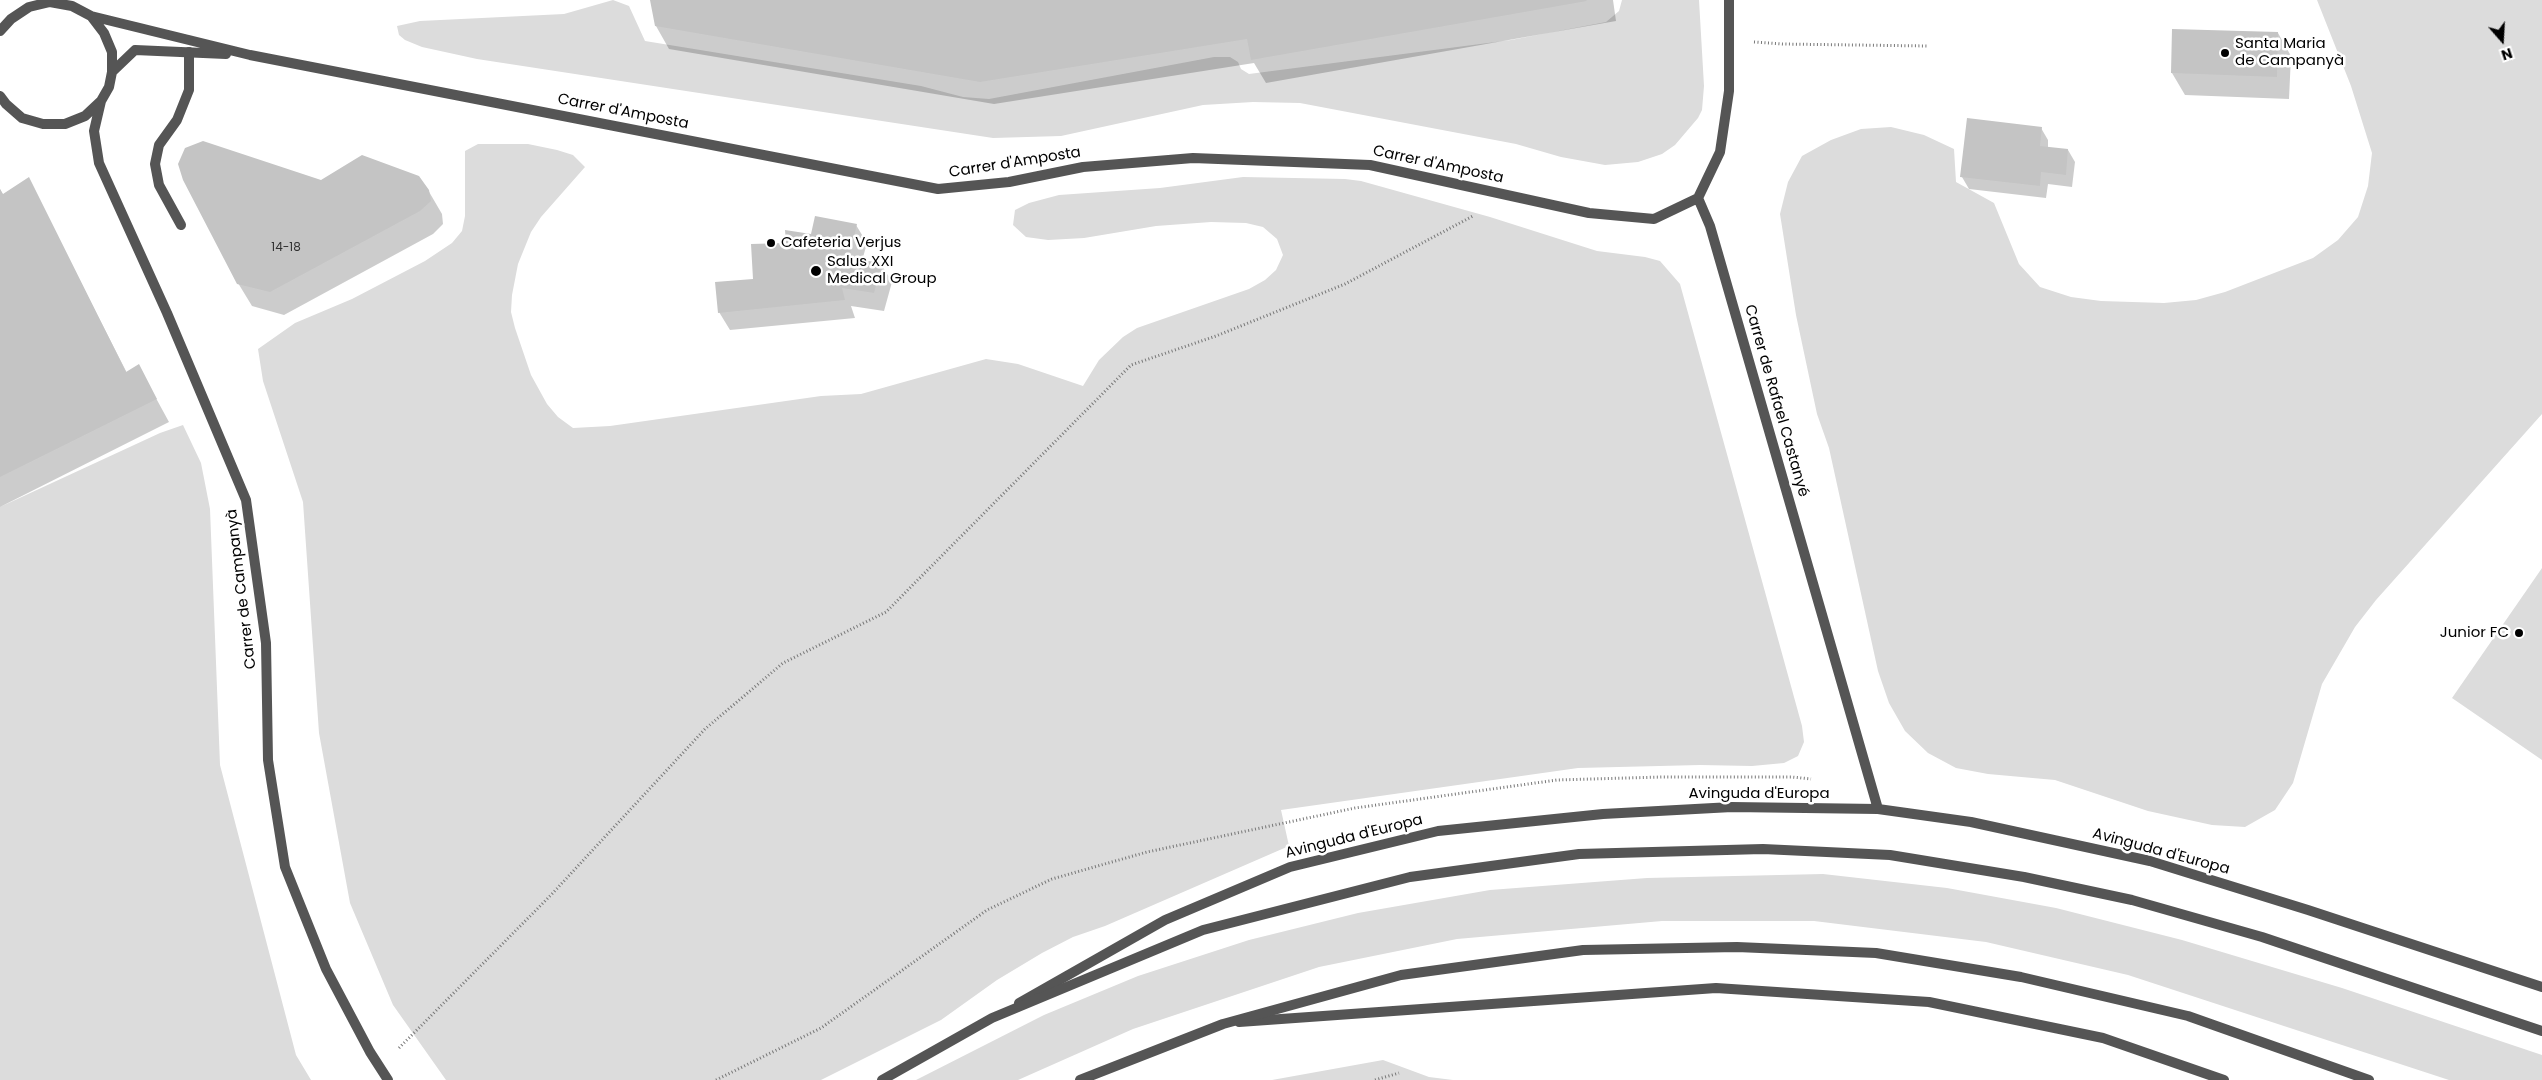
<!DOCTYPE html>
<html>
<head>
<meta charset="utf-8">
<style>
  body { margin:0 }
  #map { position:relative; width:2542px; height:1080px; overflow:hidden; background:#fff; font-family:Poppins,sans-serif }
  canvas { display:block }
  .north { position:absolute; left:2477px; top:15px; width:50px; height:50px; -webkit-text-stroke:4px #fff; paint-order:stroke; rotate:161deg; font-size:14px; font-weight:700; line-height:20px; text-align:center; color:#000 }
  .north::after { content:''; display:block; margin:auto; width:18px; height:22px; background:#000; clip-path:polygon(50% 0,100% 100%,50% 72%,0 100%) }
</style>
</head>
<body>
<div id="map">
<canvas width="2542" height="1080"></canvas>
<div class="north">N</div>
</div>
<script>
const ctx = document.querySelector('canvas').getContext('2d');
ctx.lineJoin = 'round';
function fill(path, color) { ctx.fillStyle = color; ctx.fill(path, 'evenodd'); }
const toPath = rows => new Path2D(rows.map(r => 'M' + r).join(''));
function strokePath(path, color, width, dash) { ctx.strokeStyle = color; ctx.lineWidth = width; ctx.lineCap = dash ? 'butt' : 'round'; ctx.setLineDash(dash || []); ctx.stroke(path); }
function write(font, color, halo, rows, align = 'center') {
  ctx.font = font + ' Poppins,sans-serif'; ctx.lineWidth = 5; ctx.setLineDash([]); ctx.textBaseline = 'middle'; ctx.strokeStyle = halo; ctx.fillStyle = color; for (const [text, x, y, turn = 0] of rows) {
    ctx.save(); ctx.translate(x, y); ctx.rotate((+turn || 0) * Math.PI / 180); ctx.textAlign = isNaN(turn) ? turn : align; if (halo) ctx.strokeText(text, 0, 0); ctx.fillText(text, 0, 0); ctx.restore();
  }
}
const green = toPath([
  [613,0,629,6,645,41,921,86,963,97,989,99,1214,57,1230,57,1238,62,1241,69,1249,74,1511,40,1606,22,1619,11,1622,0,1699,0,1704,86,1702,110,1698,118,1675,145,1662,154,1638,162,1605,165,1561,157,1516,144,1300,103,1253,102,1203,105,1061,136,993,138,477,59,422,47,405,40,399,35,397,26,420,21,564,14],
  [2317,0,2542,0,2542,414,2376,600,2355,627,2322,684,2293,783,2275,810,2245,827,2212,825,2148,811,2055,780,1988,774,1956,768,1928,753,1905,731,1889,703,1878,671,1829,448,1817,414,1796,315,1780,214,1788,182,1802,156,1831,140,1861,129,1891,127,1924,135,1954,149,1956,182,1994,203,2019,264,2040,287,2071,297,2101,301,2164,303,2196,300,2225,292,2313,258,2338,240,2358,217,2368,186,2372,153,2351,86],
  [478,144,528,144,557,150,573,155,585,167,541,217,531,232,518,264,512,295,511,312,515,328,531,375,547,404,558,417,573,428,610,426,821,396,861,394,986,359,1018,364,1083,386,1099,360,1123,337,1137,328,1249,289,1265,280,1276,270,1283,255,1277,239,1263,227,1246,223,1211,222,1156,226,1084,238,1048,240,1026,237,1013,225,1015,210,1029,203,1059,195,1160,188,1243,177,1345,179,1361,181,1490,217,1597,251,1645,257,1660,261,1680,284,1802,726,1804,742,1798,756,1784,763,1752,766,1700,765,1578,768,1281,810,1289,846,1105,926,1073,937,1042,953,997,980,941,1020,821,1080,446,1080,393,1005,350,903,319,733,303,502,263,381,258,349,295,323,352,299,425,261,452,243,462,231,465,216,465,151],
  [183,425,201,463,210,509,220,765,296,1055,311,1080,0,1080,0,507,160,433],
  [2542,568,2542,760,2452,698],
  [1823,874,1947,888,2056,908,2182,940,2342,988,2542,1055,2542,1080,2449,1080,2128,975,1986,942,1814,921,1662,921,1457,939,1319,967,1133,1029,1018,1080,916,1080,1044,1015,1138,976,1249,940,1358,913,1490,890,1647,878],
  [1383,1060,1429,1077,1453,1080,1272,1080]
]);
const shadow = toPath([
  [651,0,1613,0,1616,21,1266,83,1254,63,994,104,669,49,656,26],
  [2278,33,2291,56,2289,99,2185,95,2172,73],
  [2041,128,2048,140,2048,148,2068,150,2075,162,2072,187,2048,184,2046,198,1969,189,1962,177],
  [28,179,127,373,151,389,169,422,0,507,0,189,3,195],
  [321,181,428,190,442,214,443,224,433,234,284,315,252,306,238,283],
  [856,225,867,243,862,261,881,264,892,282,884,311,851,306,855,318,730,330,719,312,755,281,787,244]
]);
const building = toPath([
  [650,0,1586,0,1587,1,1251,60,1247,39,980,82,655,26],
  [2172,29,2278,32,2277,77,2171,73],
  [1967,118,2042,127,2040,146,2068,149,2066,175,2041,172,2040,186,1960,177],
  [203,141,321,180,362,155,419,176,429,190,431,201,420,211,270,292,237,284,183,180,178,164,185,148],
  [29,177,126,372,139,364,157,399,0,477,0,189,3,194],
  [815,216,857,224,849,258,882,263,874,293,842,288,845,300,718,313,715,282,753,279,751,244,786,243,785,230,811,234]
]);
const path = toPath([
  [1754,42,1782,44,1928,46],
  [399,1048,551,895,705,729,783,663,886,612,1131,365,1216,336,1345,284,1473,216],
  [716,1080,821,1028,987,910,1052,879,1147,852,1355,808,1557,780,1662,777,1792,777,1811,779],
  [1375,1080,1399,1073]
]);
const service = toPath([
  [181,225,159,185,155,164,159,145,177,120,189,90,189,52]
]);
const minor = toPath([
  [1729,0,1729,91,1720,152,1698,198,1710,226,1878,809],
  [91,16,250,55,938,189,1009,182,1083,167,1193,158,1370,165,1589,213,1654,219,1698,198],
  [0,31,11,19,29,7,50,2,72,6,91,16,104,33,112,52,112,72,109,87,101,101,85,116,65,124,43,124,22,118,6,104,0,96],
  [112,72,135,50,226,54],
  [101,101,94,131,99,163,167,313,246,500,266,643,268,760,285,867,326,969,370,1052,388,1080],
  [1019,1003,1165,920,1290,867,1438,831,1603,814,1732,807,1878,809,1971,822,2150,861,2308,910,2542,987],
  [1239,1022,1716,988,1929,1002,2103,1038,2224,1080]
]);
const tertiary = toPath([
  [882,1080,992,1018,1203,930,1410,877,1579,854,1763,849,1890,855,2024,877,2132,900,2262,937,2542,1031],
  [1080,1080,1223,1024,1401,975,1583,950,1737,947,1876,953,2021,977,2188,1016,2369,1080]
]);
const markers = [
  [2225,53,5,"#000"],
  [771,243,5,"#000"],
  [816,271,6,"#000"],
  [2519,633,5,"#000"]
];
const numberNames = [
  ["14-18",286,248]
];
const poiNames = [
  ["Santa Maria",2235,44],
  ["de Campanyà",2235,61],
  ["Cafeteria Verjus",781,243],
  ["Salus XXI",827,262],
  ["Medical Group",827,279],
  ["Junior FC",2509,633,"right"]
];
const streetNames = [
  ["Carrer d'Amposta",623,112,11],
  ["Carrer d'Amposta",1015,163,-9],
  ["Carrer d'Amposta",1438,165,12],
  ["Carrer de Rafael Castanyé",1776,401,74],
  ["Carrer de Campanyà",242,589,-97],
  ["Avinguda d'Europa",1759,794],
  ["Avinguda d'Europa",1354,837,-14],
  ["Avinguda d'Europa",2161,852,15]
];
fill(green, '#dcdcdc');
fill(shadow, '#0003');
fill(building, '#c4c4c4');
strokePath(path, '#777', 3, [1, 2.5]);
strokePath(service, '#555', 10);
strokePath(minor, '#555', 10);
strokePath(tertiary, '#555', 10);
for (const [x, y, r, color] of markers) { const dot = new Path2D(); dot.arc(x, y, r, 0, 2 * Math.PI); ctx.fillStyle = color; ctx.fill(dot); strokePath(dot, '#fff', 2); }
write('12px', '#313131', null, numberNames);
write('15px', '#000', '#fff', poiNames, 'left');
write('15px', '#000', '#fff', streetNames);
</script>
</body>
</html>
